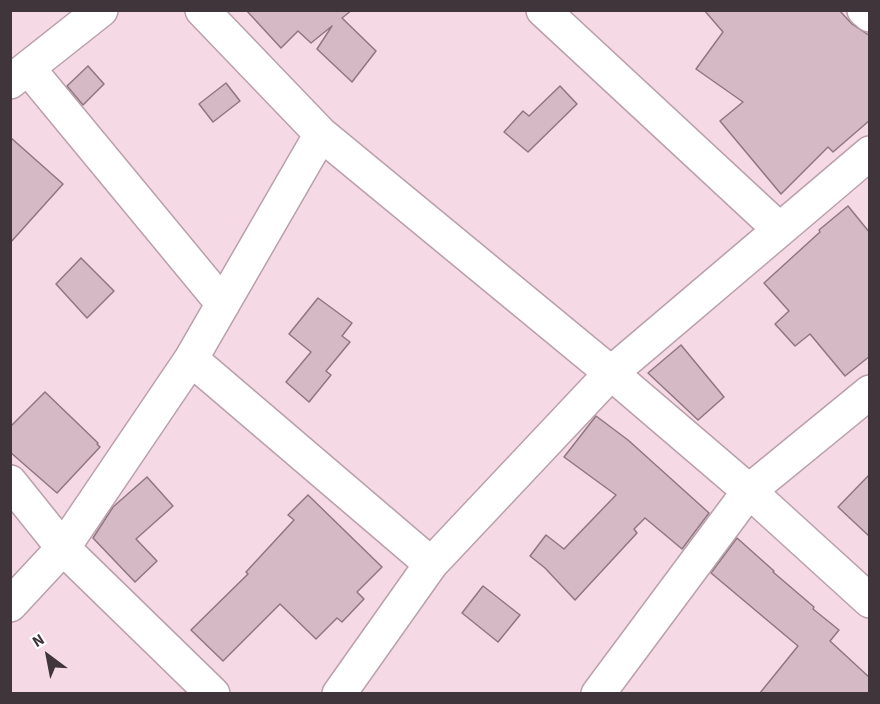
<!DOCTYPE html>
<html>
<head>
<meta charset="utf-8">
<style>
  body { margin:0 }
  #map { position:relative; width:880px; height:704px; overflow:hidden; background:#f5d9e5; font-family:"Source Sans 3",sans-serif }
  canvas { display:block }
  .frame { position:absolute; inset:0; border:12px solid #40353a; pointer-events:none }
  .north { position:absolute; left:18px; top:626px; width:60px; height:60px; -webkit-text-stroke:4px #fff; paint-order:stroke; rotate:328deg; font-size:16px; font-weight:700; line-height:24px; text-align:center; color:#40353a }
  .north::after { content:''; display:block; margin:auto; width:21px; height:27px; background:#40353a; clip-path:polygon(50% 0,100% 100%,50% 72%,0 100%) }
</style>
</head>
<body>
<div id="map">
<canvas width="880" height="704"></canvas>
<div class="frame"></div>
<div class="north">N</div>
</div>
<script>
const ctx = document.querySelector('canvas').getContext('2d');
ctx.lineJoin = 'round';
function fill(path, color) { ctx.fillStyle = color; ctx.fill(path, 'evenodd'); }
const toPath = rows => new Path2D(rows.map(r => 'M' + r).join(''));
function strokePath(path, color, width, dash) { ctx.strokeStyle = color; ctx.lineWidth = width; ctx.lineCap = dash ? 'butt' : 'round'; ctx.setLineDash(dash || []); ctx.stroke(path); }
const building = toPath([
  [246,10,352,10,342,18,376,51,352,82,317,49,332,26,311,43,298,31,281,48,246,10],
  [704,10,839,10,852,24,870,36,870,120,833,152,828,147,781,194,720,121,743,102,696,69,723,32,704,10],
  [88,66,104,84,83,105,67,86,88,66],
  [226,83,240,101,213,122,199,104,226,83],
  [560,86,577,104,528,152,504,132,523,111,529,116,560,86],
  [10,137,63,184,10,243,10,137],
  [848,206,870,233,870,356,845,376,810,334,795,346,775,324,789,311,764,283,820,232,819,230,848,206],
  [81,258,114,291,87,318,56,284,81,258],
  [318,298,352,323,342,336,350,342,326,371,331,375,309,402,286,382,311,352,289,334,318,298],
  [681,345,724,397,698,420,648,373,681,345],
  [45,392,98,443,97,444,100,447,57,493,10,452,10,427,45,392],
  [596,416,628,440,709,513,682,549,645,518,634,529,637,533,575,600,545,568,530,556,546,535,564,549,616,495,564,457,596,416],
  [870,474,870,537,838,507,870,474],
  [147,477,173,506,136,539,157,561,135,582,93,538,113,507,147,477],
  [308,495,382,567,357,592,364,599,342,622,337,618,316,639,280,604,223,661,191,630,248,574,246,572,294,520,288,515,308,495],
  [737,538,774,571,773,572,814,607,813,609,839,630,830,641,870,678,870,693,760,693,798,646,711,573,737,538],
  [483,586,520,615,498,642,462,613,483,586]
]);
const minor = toPath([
  [202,10,321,134,611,373,749,491,870,601],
  [543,10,779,229],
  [864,10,870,15],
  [28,68,223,304],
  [10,82,101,10],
  [191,359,431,564],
  [10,482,63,548,213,694],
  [10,605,63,548,191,359,321,134],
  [339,694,431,564,611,373,870,153],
  [598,694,749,491,870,392]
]);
fill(building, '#d5bac5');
strokePath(building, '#8f7781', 1.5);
strokePath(minor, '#baa0ab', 36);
strokePath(minor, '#fff', 33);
</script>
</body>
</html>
